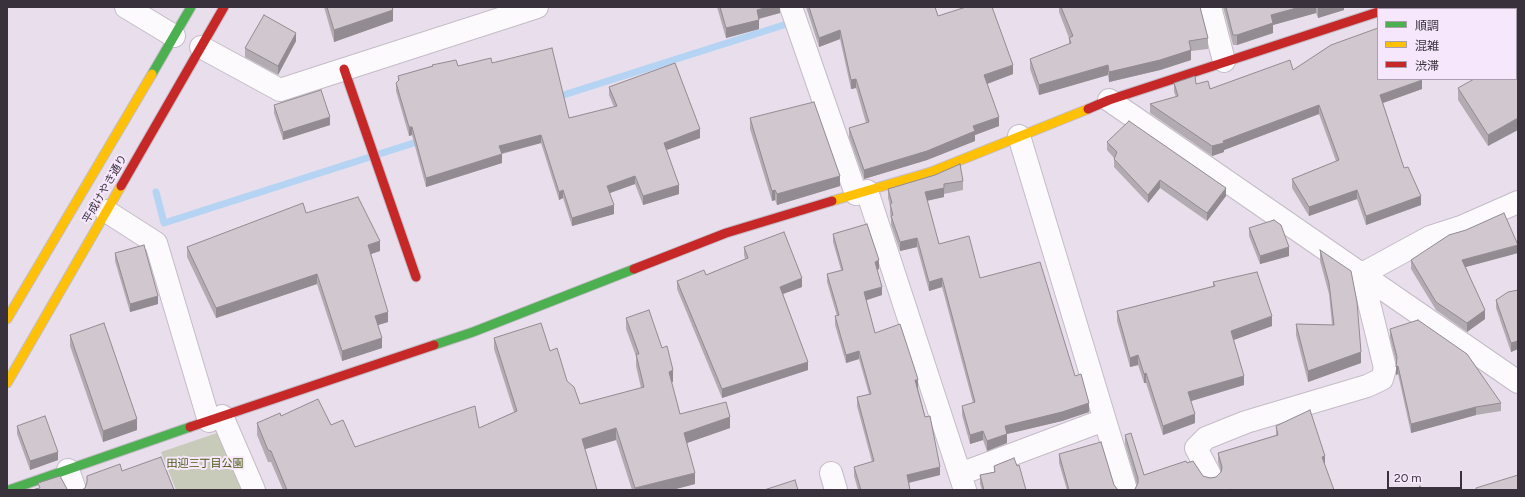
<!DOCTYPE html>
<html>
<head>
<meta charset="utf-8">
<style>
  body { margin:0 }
  #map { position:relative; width:1525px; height:497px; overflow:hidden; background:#e8deec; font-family:Figtree,"Noto Sans JP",sans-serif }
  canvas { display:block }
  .frame { position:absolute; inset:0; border:8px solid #39323c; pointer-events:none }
  .legend { position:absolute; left:1377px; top:8px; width:140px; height:72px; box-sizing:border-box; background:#f6e7fc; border:1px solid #aa9faf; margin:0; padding:5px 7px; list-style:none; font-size:12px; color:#39323c }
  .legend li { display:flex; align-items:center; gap:8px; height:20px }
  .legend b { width:20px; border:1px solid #aa9faf }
  .scale { position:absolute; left:1387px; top:471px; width:75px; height:18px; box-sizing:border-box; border:2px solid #39323c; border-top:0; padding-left:5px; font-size:12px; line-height:14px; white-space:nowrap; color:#39323c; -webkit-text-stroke:3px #f6e7fc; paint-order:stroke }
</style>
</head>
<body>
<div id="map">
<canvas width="1525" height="497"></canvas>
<div class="frame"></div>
<ul class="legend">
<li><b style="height:5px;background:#4caf50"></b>順調</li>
<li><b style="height:5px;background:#ffc107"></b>混雑</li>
<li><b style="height:5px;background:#c62828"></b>渋滞</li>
</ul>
<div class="scale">20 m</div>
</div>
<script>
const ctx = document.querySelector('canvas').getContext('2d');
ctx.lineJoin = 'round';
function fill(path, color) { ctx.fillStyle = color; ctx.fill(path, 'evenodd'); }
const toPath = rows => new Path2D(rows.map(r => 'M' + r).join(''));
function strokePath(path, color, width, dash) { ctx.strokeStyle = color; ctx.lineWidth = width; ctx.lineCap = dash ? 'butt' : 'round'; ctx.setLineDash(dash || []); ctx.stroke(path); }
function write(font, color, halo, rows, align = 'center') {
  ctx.font = font + ' Figtree,"Noto Sans JP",sans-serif'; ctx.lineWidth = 4; ctx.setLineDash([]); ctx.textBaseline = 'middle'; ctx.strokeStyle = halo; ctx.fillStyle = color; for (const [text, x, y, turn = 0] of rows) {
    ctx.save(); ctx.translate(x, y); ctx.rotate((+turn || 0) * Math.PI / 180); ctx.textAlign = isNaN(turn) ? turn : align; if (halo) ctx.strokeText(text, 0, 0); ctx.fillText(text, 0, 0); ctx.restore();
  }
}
const green = toPath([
  [220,432,243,490,176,490,161,452]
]);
const stream = toPath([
  [554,98,793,22],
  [156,192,164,223,423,140]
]);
const street = toPath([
  [126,7,174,36],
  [791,7,856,194],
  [1210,7,1224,61],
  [1387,9,1393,7],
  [201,47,280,90,537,7],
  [1109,100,1518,382],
  [1019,136,1126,490],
  [867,191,965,490],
  [106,211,156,243,209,421],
  [222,416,254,490],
  [68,470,75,490],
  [831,473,836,490],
  [960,474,1104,420],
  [1210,475,1196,448,1206,438,1246,422,1367,386,1382,379,1385,368,1362,274,1430,237,1461,227,1518,202]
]);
const fast = toPath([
  [152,74,191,7],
  [434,345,473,332,634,269],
  [9,490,190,427]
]);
const slow = toPath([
  [832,201,931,172,1088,109],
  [7,319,152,74],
  [7,383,121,186]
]);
const jam = toPath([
  [344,69,416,277],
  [1088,109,1109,100,1378,12],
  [121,186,224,7],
  [634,269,726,233,832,201],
  [190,427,434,345]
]);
const wall = toPath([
  [324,7,392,7,393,21,334,42],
  [717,7,780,7,780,13,759,19,759,29,726,38],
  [806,7,935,7,938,16,1013,74,987,84,999,126,975,135,975,141,927,160,864,179,849,137,849,128,866,123,856,88,851,89,840,39,819,47],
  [1059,7,1200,7,1208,38,1208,49,1191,51,1191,60,1160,70,1109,82,1108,75,1039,95,1030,69,1030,59,1069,44,1069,38,1059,12],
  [1223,7,1344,7,1344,10,1318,18,1316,13,1273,25,1273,33,1237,45,1233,45],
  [296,41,278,75,245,57,245,48],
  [492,63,569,118,614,107,609,95,609,87,700,138,666,150,679,194,643,205,635,184,610,193,614,214,572,226,563,198,559,200,541,143,502,154,502,163,426,187,412,135,409,136,396,91,396,83,398,81,398,76,432,66,432,65,458,66],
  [1293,70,1422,89,1383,103,1404,168,1421,205,1366,225,1357,199,1309,216,1292,188,1292,179,1336,161,1319,114,1224,150,1224,152,1212,156,1150,113,1150,104,1176,97,1174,92,1174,83,1196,84,1210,89],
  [1516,79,1488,146,1458,100,1458,88],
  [274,105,330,125,283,140,274,113],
  [750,118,840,186,777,205,775,200,772,201,750,129],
  [1107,142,1226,196,1207,221,1160,188,1148,203,1114,167,1114,158,1107,150],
  [963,181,963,190,944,194,944,197,927,201,939,244,980,278,1075,376,1089,412,1062,421,1007,434,1007,443,987,451,983,440,970,444,962,415,962,406,973,403,942,287,929,291,917,247,900,251,891,225,891,219,890,213,890,205,888,198,888,189],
  [306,213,380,251,371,254,388,322,378,325,382,348,342,361,317,284,216,318,187,257,187,247],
  [1249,228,1289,256,1260,264,1249,236],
  [833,234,879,269,877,270,882,295,866,300,875,333,918,388,940,475,909,483,910,490,858,490,854,476,854,467,872,462,857,406,857,397,869,394,859,359,846,363,835,325,835,316,837,316,827,282,827,274,841,270,833,242],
  [744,247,802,287,783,294,808,370,722,398,677,289,677,281,706,275,745,259,744,255],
  [1320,250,1361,363,1308,382,1296,335,1296,324,1332,325,1329,294,1320,261],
  [115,253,158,304,130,312,115,261],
  [1518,253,1466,267,1485,319,1467,332,1436,310,1411,269,1411,260],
  [1213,282,1272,326,1233,340,1244,385,1191,401,1195,423,1163,435,1146,383,1144,383,1138,365,1130,367,1117,321,1117,311,1213,286],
  [1518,290,1518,349,1511,352,1496,308,1496,300],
  [626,318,673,382,671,382,680,414,730,428,687,443,695,484,672,490,632,490,616,440,585,449,597,490,283,490,271,462,268,462,257,435,257,423,281,416,331,425,355,447,479,428,514,412,494,349,494,338,550,351,580,404,641,388,636,366,636,356,626,329],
  [1390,329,1501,403,1501,411,1476,415,1411,433,1398,374,1396,375,1396,362,1390,338],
  [70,335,137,430,103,442,70,346],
  [17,426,58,460,30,470,17,434],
  [1276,426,1325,465,1135,489,1137,485,1125,444,1125,435,1144,475,1187,463,1203,476,1210,478,1216,477,1221,472,1218,462,1218,453,1276,435],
  [1059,454,1114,485,1118,490,1067,490,1059,463],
  [994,466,1017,466,1026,490,982,490,980,484,980,475,994,472]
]);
const shadedWall = toPath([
  [768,7,780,7,780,13,757,19,757,10],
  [1300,7,1316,7,1316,13,1273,25,1273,33,1237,45,1237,35,1271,15],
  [1321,7,1344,7,1344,10,1318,18,1318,8],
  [393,10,393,21,334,42,334,30],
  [759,20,759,29,726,38,726,28],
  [840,30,840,39,819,47,819,38],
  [296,33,296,41,278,75,278,66],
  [1191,50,1191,60,1160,70,1109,82,1109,72],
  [1013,65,1013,74,984,85,984,75],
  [1108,65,1108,75,1039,95,1039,85],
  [856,79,856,88,851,89,851,80],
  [1422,80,1422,89,1380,104,1380,95],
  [1319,105,1319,114,1224,150,1224,152,1212,156,1212,146,1223,141],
  [330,117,330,125,283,140,283,132],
  [999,117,999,126,975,135,975,141,927,160,864,179,864,170,973,126],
  [1518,118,1518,130,1488,146,1488,135],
  [409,127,412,127,412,135,409,136],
  [700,129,700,138,664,151,664,143],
  [541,135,541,143,499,154,499,146],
  [502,154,502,163,426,187,426,178],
  [635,176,635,184,607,194,607,186],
  [840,176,840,186,777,205,777,194],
  [1160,180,1160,188,1148,203,1148,195],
  [679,185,679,194,643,205,643,196],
  [944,188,944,197,925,201,925,192],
  [1226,188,1226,196,1207,221,1207,213],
  [563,190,563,198,559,200,559,192],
  [775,190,775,200,772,201,772,191],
  [1357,190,1357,199,1309,216,1309,207],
  [1421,196,1421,205,1366,225,1366,216],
  [614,205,614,214,572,226,572,218],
  [917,238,917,247,900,251,900,242],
  [380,241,380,251,368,255,368,245],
  [1518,245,1518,253,1462,268,1462,260],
  [1289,247,1289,256,1260,264,1260,256],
  [879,260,879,269,875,270,875,262],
  [317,274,317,284,216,318,216,308],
  [802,278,802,287,780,295,780,287],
  [942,278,942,287,929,291,929,282],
  [882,287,882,295,864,301,864,292],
  [158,296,158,304,130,312,130,304],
  [1485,310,1485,319,1467,332,1467,323],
  [388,312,388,322,375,326,375,316],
  [1272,316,1272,326,1231,341,1231,331],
  [382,338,382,348,342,361,342,351],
  [1518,341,1518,349,1511,352,1511,343],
  [859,351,859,359,846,363,846,355],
  [1361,352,1361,363,1308,382,1308,371],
  [1138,355,1138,365,1130,367,1130,358],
  [808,362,808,370,722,398,722,389],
  [1398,366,1398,374,1396,375,1396,367],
  [673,370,673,382,669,383,669,372],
  [1146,373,1146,383,1144,383,1144,374],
  [1244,376,1244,385,1188,402,1188,392],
  [915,380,918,380,918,388,915,389],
  [1089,403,1089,412,1062,421,1007,434,1007,443,987,451,987,441,1005,426],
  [1476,407,1476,415,1411,433,1411,424],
  [1195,414,1195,423,1163,435,1163,426],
  [730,417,730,428,684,444,684,433],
  [137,419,137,430,103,442,103,431],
  [616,428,616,440,582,450,582,439],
  [983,431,983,440,970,444,970,435],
  [58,452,58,460,30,470,30,461],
  [1325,456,1325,465,1322,457],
  [940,467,940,475,907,483,907,475],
  [695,473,695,484,672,490,635,490,635,488]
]);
const building = toPath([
  [327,7,392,7,393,10,334,30,327,7],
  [720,7,768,7,757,10,759,20,726,28,720,7],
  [809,7,935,7,938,16,966,7,992,7,1013,65,984,75,999,117,973,126,975,131,927,151,864,170,849,128,869,122,856,79,851,80,840,30,819,38,809,7],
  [1061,7,1200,7,1208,38,1189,41,1191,50,1160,60,1109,72,1108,65,1039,85,1030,59,1071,43,1069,38,1073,36,1061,7],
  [1226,7,1300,7,1271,15,1273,23,1237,35,1233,35,1226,7],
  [264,15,296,33,278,66,245,48,264,15],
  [1378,28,1378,79,1422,79,1422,80,1380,95,1404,168,1408,167,1421,196,1366,216,1357,190,1309,207,1292,179,1339,160,1319,105,1223,141,1224,143,1212,146,1150,104,1178,96,1174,83,1195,76,1196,84,1208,81,1210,89,1290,60,1293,70,1331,45,1378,28],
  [552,48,569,118,617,106,609,87,675,63,700,129,664,143,679,185,643,196,635,176,607,186,614,205,572,218,563,190,559,192,541,135,499,146,502,154,426,178,412,127,409,127,396,83,399,80,398,76,433,66,432,65,456,60,458,66,491,58,492,63,552,48],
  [1516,70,1518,73,1518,118,1488,135,1458,88,1474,79,1516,79,1516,70],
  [321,90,330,117,283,132,274,105,321,90],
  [814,102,840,176,777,194,775,190,772,191,750,118,814,102],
  [1129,121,1226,188,1207,213,1160,180,1148,195,1114,159,1117,152,1107,142,1129,121],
  [960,164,963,181,944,184,944,188,925,192,939,244,969,236,980,278,1040,262,1075,376,1081,374,1089,403,1062,412,1005,426,1007,434,987,441,983,431,970,435,962,406,975,402,942,278,929,282,917,238,900,242,891,216,893,215,890,204,892,203,888,189,935,175,960,164],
  [358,197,380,241,368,245,388,312,375,316,382,338,342,351,317,274,216,308,187,247,303,203,306,213,358,197],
  [1504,213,1518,245,1462,260,1485,310,1467,323,1436,302,1411,260,1449,235,1466,230,1504,213],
  [1274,220,1281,225,1289,247,1260,256,1249,228,1274,220],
  [867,224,879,260,875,262,882,287,864,292,875,333,900,324,917,376,918,380,915,380,925,417,930,416,940,467,907,475,910,490,861,490,854,467,874,461,857,397,871,394,859,351,846,355,835,316,839,315,827,274,843,270,833,234,867,224],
  [784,232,802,278,780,287,808,362,722,389,677,281,704,270,706,275,748,258,744,247,784,232],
  [144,245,158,296,130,304,115,253,144,245],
  [1320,250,1351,271,1357,302,1361,352,1308,371,1296,324,1334,325,1329,283,1320,250],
  [1257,272,1272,316,1231,331,1244,376,1188,392,1195,414,1163,426,1146,373,1144,374,1138,355,1130,358,1117,311,1215,286,1213,282,1257,272],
  [1518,290,1518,341,1511,343,1496,300,1508,292,1518,290],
  [649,310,662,348,667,346,673,370,669,372,680,414,726,402,730,417,684,433,695,473,635,488,616,428,582,439,597,490,287,490,271,451,268,450,257,423,280,413,281,416,318,399,331,425,343,420,355,447,475,406,479,428,517,411,494,338,541,323,550,351,557,348,567,381,574,387,580,404,644,387,636,354,639,354,626,318,649,310],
  [1418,320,1467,354,1501,403,1476,407,1411,424,1398,366,1396,367,1397,357,1390,329,1418,320],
  [104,323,137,419,103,431,70,335,104,323],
  [1310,410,1325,456,1322,457,1334,490,1232,490,1231,489,1229,490,1134,490,1135,489,1138,483,1138,478,1125,435,1131,433,1144,475,1186,461,1187,463,1193,461,1203,476,1210,478,1216,477,1221,472,1222,467,1218,453,1278,435,1276,426,1310,410],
  [45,416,58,452,30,461,17,426,45,416],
  [1101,442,1114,485,1118,490,1069,490,1059,454,1101,442],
  [161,457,174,490,82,490,85,488,87,482,87,476,120,464,122,471,161,457],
  [1014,458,1017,466,1019,465,1026,490,984,490,980,475,995,472,994,466,1014,458],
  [1518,475,1518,490,1476,490,1476,488,1518,475],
  [60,476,67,489,68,490,35,490,35,489,40,488,38,483,60,476],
  [795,480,798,490,764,490,795,480],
  [1420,486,1422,490,1416,490,1420,486]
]);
const streetNames = [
  ["平成けやき通り",105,189,-60]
];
const parkNames = [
  ["田迎三丁目公園",205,464]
];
fill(green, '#c8cbb9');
strokePath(stream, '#b5d4f3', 7);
strokePath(street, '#c4bcc7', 24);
strokePath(fast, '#c4bcc7', 11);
strokePath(slow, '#c4bcc7', 11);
strokePath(jam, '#c4bcc7', 11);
strokePath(street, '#fcfafc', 22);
strokePath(fast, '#4caf50', 9);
strokePath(slow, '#ffc107', 9);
strokePath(jam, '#c62828', 9);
fill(wall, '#b3abb2');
fill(shadedWall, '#928b91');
fill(building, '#d0c7cf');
strokePath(building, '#928b91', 1);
write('11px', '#39323c', '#f6e7fc', streetNames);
write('11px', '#495b10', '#f6e7fc', parkNames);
</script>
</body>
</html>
